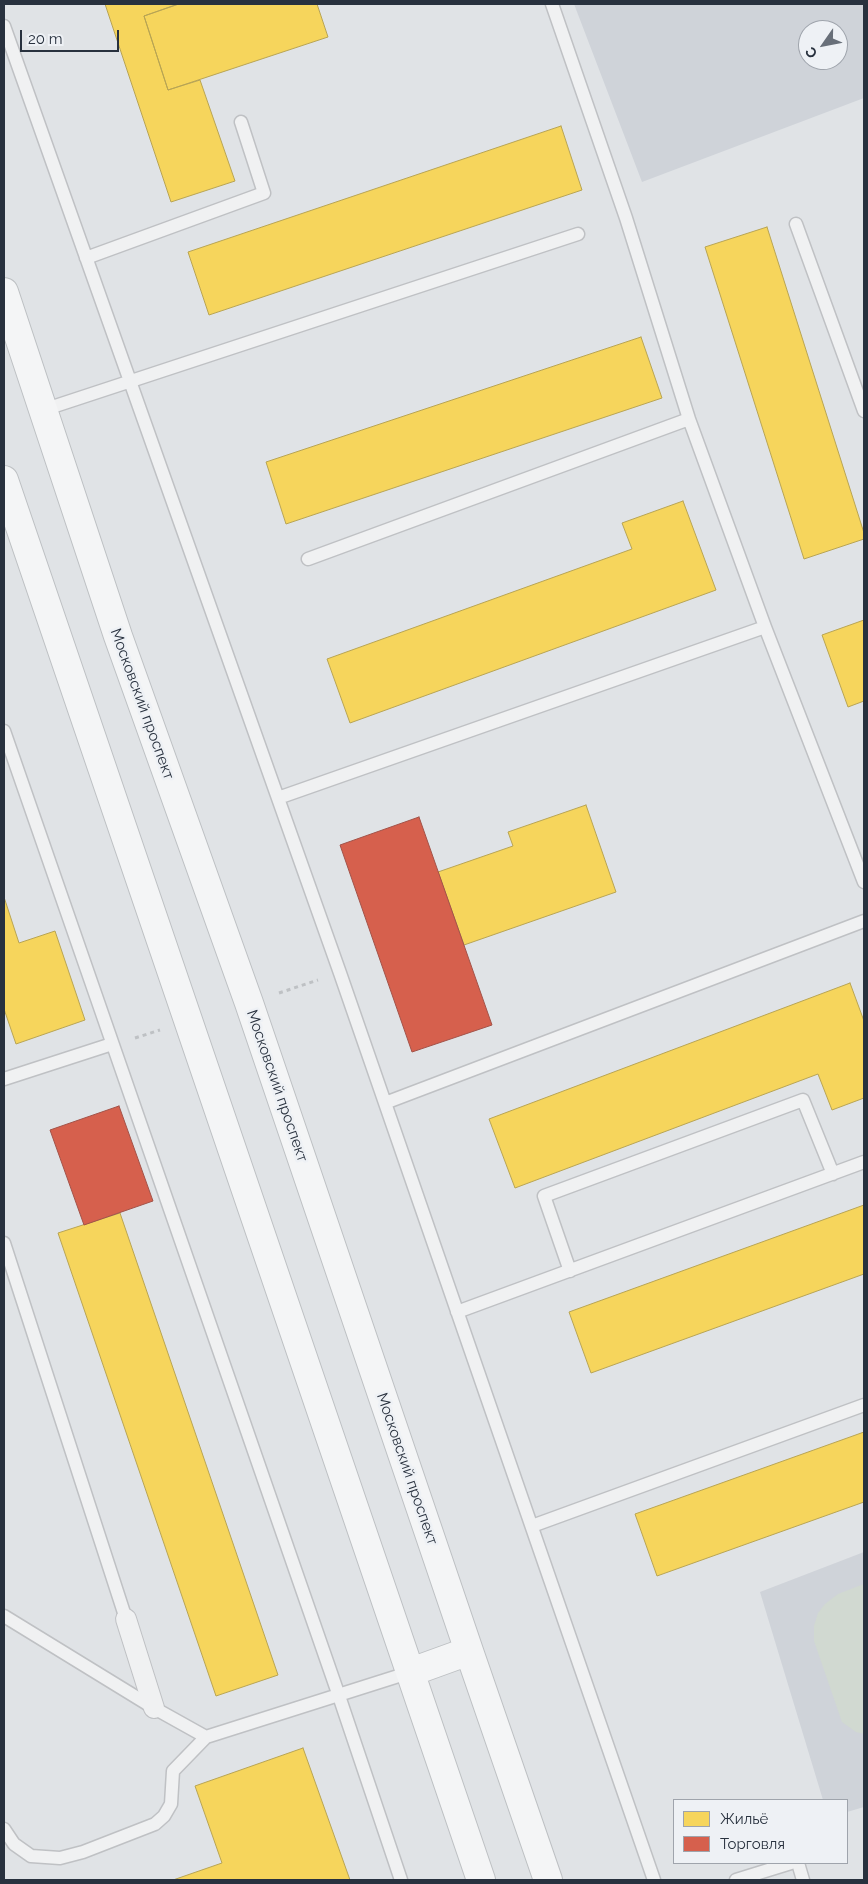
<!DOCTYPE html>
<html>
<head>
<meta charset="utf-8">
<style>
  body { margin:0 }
  #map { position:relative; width:868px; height:1884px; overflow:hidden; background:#e0e3e6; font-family:Raleway,sans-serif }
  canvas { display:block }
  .frame { position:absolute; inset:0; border:5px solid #28313e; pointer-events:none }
  .legend { position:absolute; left:673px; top:1799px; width:175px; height:65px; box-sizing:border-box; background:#eef1f5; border:1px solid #9fa4ac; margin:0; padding:6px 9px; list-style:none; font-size:15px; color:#28313e }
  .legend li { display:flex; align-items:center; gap:10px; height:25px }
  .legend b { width:25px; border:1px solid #9fa4ac }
  .north { position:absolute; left:798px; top:20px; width:50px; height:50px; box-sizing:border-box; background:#eef1f5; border:1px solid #9fa4ac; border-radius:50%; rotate:237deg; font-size:14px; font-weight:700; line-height:20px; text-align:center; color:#28313e }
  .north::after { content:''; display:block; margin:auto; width:18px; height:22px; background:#686f79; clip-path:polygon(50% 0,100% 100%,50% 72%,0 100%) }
  .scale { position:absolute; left:20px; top:30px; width:99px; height:22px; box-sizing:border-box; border:2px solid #28313e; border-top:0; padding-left:6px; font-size:15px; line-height:18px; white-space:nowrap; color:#28313e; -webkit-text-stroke:4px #eef1f5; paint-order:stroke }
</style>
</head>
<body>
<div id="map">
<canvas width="868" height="1884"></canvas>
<div class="frame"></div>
<ul class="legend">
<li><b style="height:14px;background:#f6d55c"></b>Жильё</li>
<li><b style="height:14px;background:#d6604d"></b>Торговля</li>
</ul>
<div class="north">С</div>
<div class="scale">20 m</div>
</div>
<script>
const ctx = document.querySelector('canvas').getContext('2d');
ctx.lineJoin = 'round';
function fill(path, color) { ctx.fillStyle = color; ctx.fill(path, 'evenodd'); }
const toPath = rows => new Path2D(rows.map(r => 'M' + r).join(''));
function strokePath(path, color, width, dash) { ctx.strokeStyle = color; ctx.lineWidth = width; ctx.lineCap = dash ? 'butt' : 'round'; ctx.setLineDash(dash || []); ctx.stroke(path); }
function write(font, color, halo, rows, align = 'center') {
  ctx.font = font + ' Raleway,sans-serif'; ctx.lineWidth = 5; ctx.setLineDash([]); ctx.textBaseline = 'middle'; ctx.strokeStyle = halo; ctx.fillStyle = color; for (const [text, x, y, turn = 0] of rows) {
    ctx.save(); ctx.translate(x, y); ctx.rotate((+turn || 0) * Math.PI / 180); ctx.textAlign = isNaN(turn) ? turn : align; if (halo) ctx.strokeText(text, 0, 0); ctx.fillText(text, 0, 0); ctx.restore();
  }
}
const built = toPath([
  [574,4,864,4,864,98,642,182],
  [808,30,838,30,838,60,808,60],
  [864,1552,864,1807,847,1812,847,1800,823,1800,760,1592]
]);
const green = toPath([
  [864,1584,864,1734,856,1732,842,1722,814,1641,814,1626,818,1613,825,1604,838,1594]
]);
const homes = toPath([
  [105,4,178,4,144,16,168,90,200,80,235,181,171,202,105,4],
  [179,4,317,4,328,37,168,90,144,16,179,4],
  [561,126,582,190,209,315,188,252,561,126],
  [767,227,864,533,864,539,804,559,705,247,767,227],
  [641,337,662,398,286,524,266,462,641,337],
  [683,501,716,590,350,723,327,659,632,549,622,523,683,501],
  [864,620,864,701,848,707,822,635,864,620],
  [586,805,616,892,464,945,438,872,513,846,508,832,586,805],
  [4,897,19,943,55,931,85,1020,16,1044,4,1009,4,897],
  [850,983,864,1021,864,1098,832,1110,818,1074,515,1188,489,1119,850,983],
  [864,1205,864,1274,591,1373,569,1312,864,1205],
  [120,1213,278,1675,216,1696,58,1233,120,1213],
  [864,1432,864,1502,657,1576,635,1514,864,1432],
  [303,1748,350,1880,173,1880,222,1863,195,1786,303,1748]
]);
const shops = toPath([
  [419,817,492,1025,412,1052,340,845,419,817],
  [119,1106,153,1201,84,1225,50,1130,119,1106]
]);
const path = toPath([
  [279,993,318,980],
  [135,1038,160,1030]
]);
const service = toPath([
  [552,4,626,218,689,419,765,627,864,882],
  [4,26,340,973,654,1880],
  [796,224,864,411],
  [86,258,264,193,241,122],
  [43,410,578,234],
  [308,559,689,419],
  [4,731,339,1696,401,1880],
  [278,798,765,627],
  [4,1079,112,1044],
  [385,1103,864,921],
  [4,1243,126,1619],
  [570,1271,544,1196,803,1100,833,1174],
  [457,1312,864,1162],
  [532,1526,864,1405],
  [4,1616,154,1708,206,1737],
  [4,1829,14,1844,31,1856,60,1858,83,1852,155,1824,164,1816,171,1804,173,1771,206,1737,411,1672],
  [798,1863,803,1880],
  [736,1880,791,1863]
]);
const pedestrian = toPath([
  [126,1619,154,1708]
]);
const primary = toPath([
  [4,292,118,636,249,1003,469,1651,548,1880],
  [4,480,481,1880],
  [411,1672,469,1651]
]);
const streetNames = [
  ["Московский проспект",142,704,70],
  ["Московский проспект",277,1086,71],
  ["Московский проспект",407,1469,71]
];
fill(built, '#cfd3d9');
fill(green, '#d1d9d1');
fill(homes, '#f6d55c');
strokePath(homes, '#b8a453', 1);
fill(shops, '#d6604d');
strokePath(shops, '#a25248', 1);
strokePath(service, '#bfc1c4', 15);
strokePath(pedestrian, '#bfc1c4', 22);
strokePath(primary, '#bdc0c3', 30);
strokePath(path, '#bec1c4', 3, [4, 4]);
strokePath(service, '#f0f1f2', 12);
strokePath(pedestrian, '#f0f1f2', 20);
strokePath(primary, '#f4f5f6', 28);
write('15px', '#28313e', '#eef1f5', streetNames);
</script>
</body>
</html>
